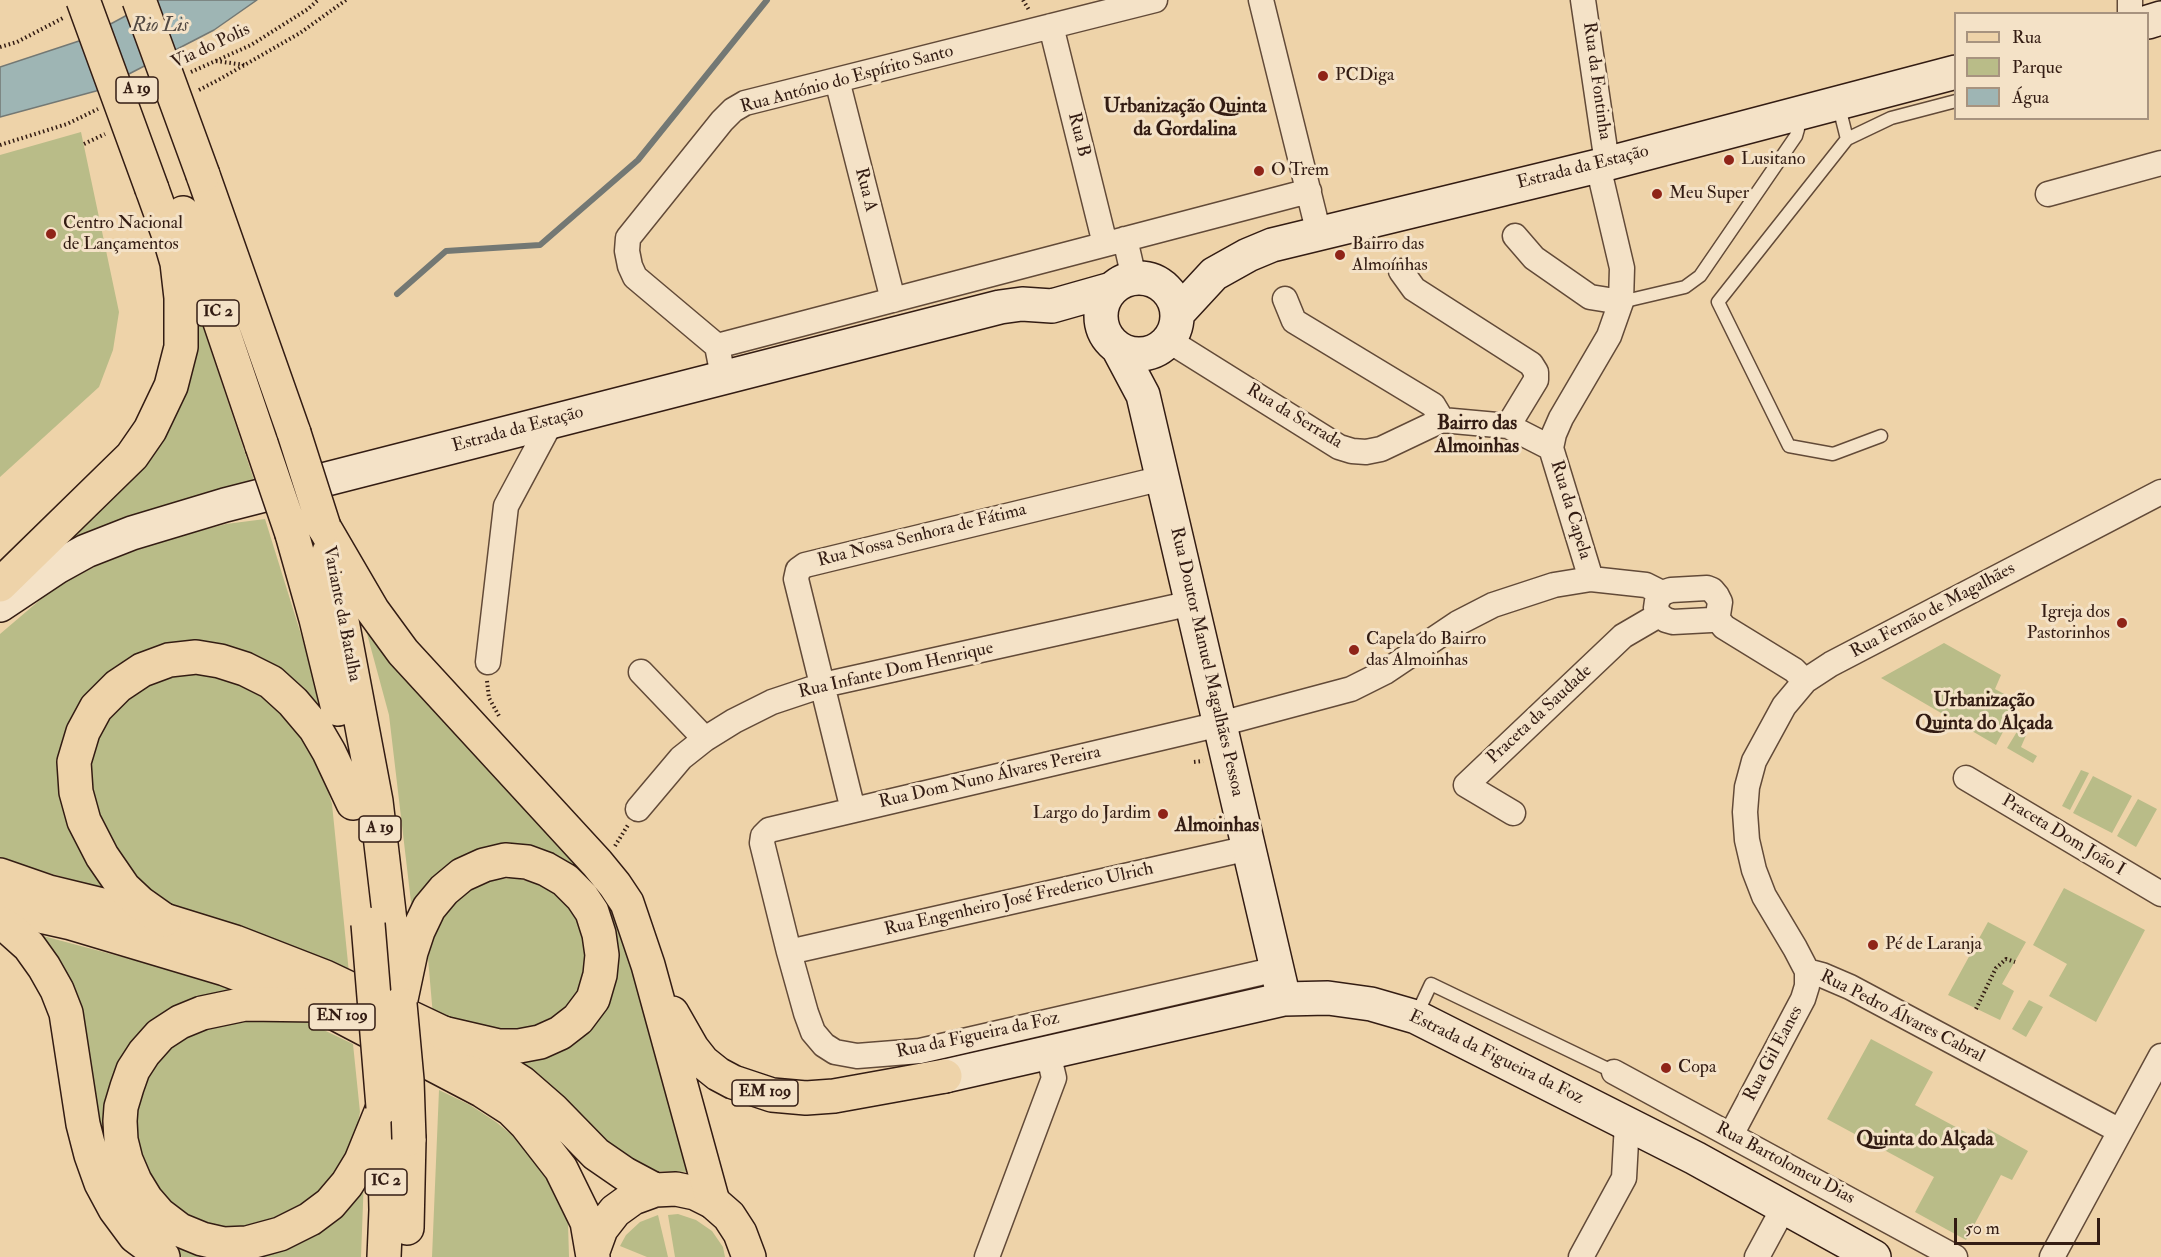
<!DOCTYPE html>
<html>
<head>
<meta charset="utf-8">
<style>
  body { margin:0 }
  #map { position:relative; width:2161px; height:1257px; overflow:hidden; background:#eed3a9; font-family:"IM FELL Double Pica",serif }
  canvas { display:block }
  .legend { position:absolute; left:1954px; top:12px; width:195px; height:108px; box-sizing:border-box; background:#f4e2c7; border:2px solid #a7937f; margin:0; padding:8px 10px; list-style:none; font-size:18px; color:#331c13 }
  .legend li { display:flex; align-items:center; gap:12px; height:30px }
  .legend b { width:30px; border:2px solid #a7937f }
  .scale { position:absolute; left:1954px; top:1218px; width:146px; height:27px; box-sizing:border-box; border:3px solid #331c13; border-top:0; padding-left:8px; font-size:18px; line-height:21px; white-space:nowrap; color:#331c13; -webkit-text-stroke:4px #f4e2c7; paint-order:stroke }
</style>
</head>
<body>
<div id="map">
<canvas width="2161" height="1257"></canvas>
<ul class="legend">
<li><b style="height:8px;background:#eed3a9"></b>Rua</li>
<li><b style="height:16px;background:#b9bc88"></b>Parque</li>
<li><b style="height:16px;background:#9eb5b4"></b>Água</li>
</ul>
<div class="scale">50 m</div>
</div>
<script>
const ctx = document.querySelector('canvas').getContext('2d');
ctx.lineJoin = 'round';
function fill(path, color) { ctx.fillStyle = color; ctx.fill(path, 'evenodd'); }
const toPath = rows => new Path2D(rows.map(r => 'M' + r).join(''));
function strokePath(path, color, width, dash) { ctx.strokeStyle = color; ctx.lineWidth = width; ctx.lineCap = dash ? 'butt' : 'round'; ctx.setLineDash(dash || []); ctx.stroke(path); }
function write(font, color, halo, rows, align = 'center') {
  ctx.font = font + ' "IM FELL Double Pica",serif'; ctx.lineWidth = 6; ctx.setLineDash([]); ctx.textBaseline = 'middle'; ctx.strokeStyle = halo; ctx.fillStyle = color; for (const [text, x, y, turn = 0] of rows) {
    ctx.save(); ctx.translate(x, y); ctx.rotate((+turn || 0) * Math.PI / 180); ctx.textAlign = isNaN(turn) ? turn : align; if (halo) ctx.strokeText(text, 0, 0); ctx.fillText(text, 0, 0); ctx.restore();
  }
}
const green = toPath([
  [81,132,119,312,113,350,99,387,0,477,0,155],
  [196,306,254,480,109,525,59,548,102,509,132,476],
  [265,519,308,657,323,716,196,646,72,728,115,891,0,860,0,634,54,588,100,564,164,540,226,524],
  [363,619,587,867,616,912,690,1172,648,1171,629,1162,512,1058,565,1043,610,933,516,852,413,919,389,715],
  [1944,643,2001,675,1995,689,2019,702,1996,745,1881,678],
  [176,673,200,673,245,684,271,699,317,754,332,804,349,973,188,915,158,900,105,840,87,784,91,750,101,727,122,703,149,683],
  [2024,725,2030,726,2021,747,2037,756,2033,763,2007,748,2018,730],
  [2081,770,2089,773,2070,810,2062,806],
  [2093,776,2132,796,2112,833,2073,813],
  [2138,799,2157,809,2136,847,2117,836],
  [516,878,545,886,565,899,582,924,587,944,587,973,576,999,558,1018,539,1030,508,1034,433,1016,428,958,433,935,443,913,460,893,486,880],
  [2064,888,2145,930,2096,1022,2049,996,2067,964,2033,945],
  [1988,922,2026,942,2002,984,2014,991,2000,1020,1948,995],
  [28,932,145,963,242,992,168,1015,112,1152,222,1253,364,1177,361,1257,182,1257,168,1249,130,1212],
  [2029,1000,2043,1007,2026,1037,2012,1029],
  [268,1013,307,1022,353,1044,360,1112,352,1153,332,1182,309,1203,258,1231,208,1230,158,1197,133,1145,140,1078,186,1030],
  [1871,1039,1933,1072,1915,1105,1978,1139,1985,1127,2028,1151,2012,1180,2001,1175,1966,1240,1915,1212,1934,1177,1827,1119],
  [439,1090,470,1105,496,1122,518,1140,552,1184,563,1206,568,1223,569,1257,432,1257],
  [678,1214,696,1220,712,1231,723,1247,725,1257,675,1257,668,1215],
  [658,1215,668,1257,647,1257,620,1246,626,1235,640,1222]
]);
const water = toPath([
  [155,0,257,0,214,30,96,91,0,117,0,67,79,41,155,0]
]);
const stream = toPath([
  [397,294,446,251,540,245,638,160,767,0]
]);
const path = toPath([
  [1023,0,1029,10],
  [0,47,17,42,63,18],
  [216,61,245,65],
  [191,72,251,45,308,9,318,0],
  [199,90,220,79,300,33,346,0],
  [84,144,105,134],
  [0,145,67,124,98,109],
  [487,681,489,698,499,716],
  [1194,762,1203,761],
  [1209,822,1217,820],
  [615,846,628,825],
  [1976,1009,1996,968,2006,959,2015,962]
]);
const lane = toPath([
  [1838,103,1847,139,1891,118,1956,101],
  [1847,139,1718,302,1789,446,1833,454,1881,436],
  [1621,302,1685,287,1700,276,1796,136,1798,129,1796,116],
  [1416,1016,1431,984,1614,1072]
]);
const street = toPath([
  [1261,0,1319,234],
  [1583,0,1607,163],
  [2130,0,2130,14],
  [1051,26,1105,244],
  [837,80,893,300],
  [2048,194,2161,163],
  [1515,236,1534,258,1590,297,1621,302],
  [1125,239,1134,278],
  [1401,271,1414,289,1531,364,1536,372,1536,380,1508,426],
  [1285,299,1294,321,1433,405,1442,420],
  [1168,340,1339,447,1352,451,1366,452,1381,449,1442,420,1508,426,1551,448],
  [717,346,1309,191],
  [723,376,717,346,635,277,630,266,627,251,628,238,722,121,733,110,745,103,1155,0],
  [1591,579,1551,448,1554,434,1561,418,1609,336,1621,302,1622,268,1598,166],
  [1716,617,1724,627,1794,670,1805,681],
  [488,662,506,506,551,422],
  [641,672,705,739],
  [1966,778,2161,894],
  [638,809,681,758,705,739,734,721,772,702,823,685,1192,603],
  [853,810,796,579,798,570,805,565,1163,478],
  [1513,813,1466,785,1623,636,1659,615],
  [789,952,1249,848],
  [1277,969,920,1051,857,1056,835,1052,824,1045,813,1032,806,1013,789,952,762,843,763,836,769,830,1220,724,1351,689,1385,672,1458,623,1493,605,1554,585,1591,579,1646,585,1662,593,1671,590,1707,588,1712,590,1717,596,1720,602,1718,615,1711,620,1673,622,1666,620,1659,615,1656,608,1657,601,1662,593],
  [1807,971,1822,975,1850,987,2120,1131],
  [1614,1072,1955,1257],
  [1731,1135,1803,999,1807,986,1807,971,1795,948,1764,896,1754,870,1747,840,1745,812,1747,787,1754,761,1784,706,1805,681,1831,664,2161,492],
  [987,1257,1054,1078,1048,1053],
  [1581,1257,1624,1178,1627,1123],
  [1757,1257,1784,1207],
  [2052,1257,2161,1056]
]);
const secondary = toPath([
  [2148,22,2161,18],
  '1101 316a38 38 0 1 1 76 0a38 38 0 1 1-76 0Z',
  [1177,314,1214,274,1248,255,1272,245,1598,166,1956,72],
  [1118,348,1143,395,1284,999],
  [0,605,57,567,86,551,132,533,225,505,1000,307,1022,304,1052,306,1112,289],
  [945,1076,1284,999,1328,998,1371,1004,1416,1017,1695,1158,1874,1257]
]);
const primary = toPath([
  [0,875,49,892,164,920,235,942,325,977,443,1033,522,1083,553,1110,596,1154,625,1174,655,1190],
  [0,907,71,923,225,969,319,1005,483,1091,511,1109,526,1124,561,1169,587,1222,593,1257],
  [593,1251,601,1229,615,1211,633,1198,655,1190,676,1189,695,1193,713,1202,729,1216,740,1233,749,1257]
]);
const highway = toPath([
  [203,175,294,433],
  [183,213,262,446],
  [324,527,373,611,403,652,597,863,615,885,627,903,648,965,713,1202],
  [292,534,316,619,338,709],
  [329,552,376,801,397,981],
  [0,585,132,456,150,430,171,386,181,347,181,298,177,263,170,239,152,189],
  [164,920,140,903,124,888,102,856,84,821,76,792,74,762,83,732,96,708,118,686,142,670,169,660,196,657,220,661,245,669,271,682,293,702,315,728,329,752,353,803],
  [0,923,10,929,29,946,44,967,57,990,66,1013,83,1124,91,1155,101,1183,115,1209,135,1236,163,1257],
  [400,1004,411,952,418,931,429,908,444,890,462,875,484,865,505,860,527,862,546,869,565,880,582,897,592,912,599,934,602,955,600,975,593,999,578,1019,560,1033,540,1042,519,1046,499,1046,443,1033],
  [319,1005,245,1004,202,1013,180,1022,160,1035,144,1053,133,1070,127,1087,121,1107,120,1121,121,1140,126,1160,135,1181,146,1199,159,1214,180,1230,202,1239,224,1244,247,1243,280,1234,310,1219,330,1204,347,1184,361,1161,383,1107],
  [672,1013,692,1048,703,1062,718,1074,733,1082,772,1095,806,1098,834,1096,945,1076],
  [384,1121,386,1210,384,1257],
  [407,1228,409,1139]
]);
const highwayBridge = toPath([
  [83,0,152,189],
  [139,0,203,175],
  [294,433,324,527],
  [262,446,292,534],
  [368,924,383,1107],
  [400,1004,407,1080,409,1139]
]);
const markers = [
  [1323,76,6,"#8f2418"],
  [1729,160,6,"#8f2418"],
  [1259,171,6,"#8f2418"],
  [1657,194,6,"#8f2418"],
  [51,234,6,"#8f2418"],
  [1340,255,6,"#8f2418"],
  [2122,623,6,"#8f2418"],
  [1354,650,6,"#8f2418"],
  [1163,814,6,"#8f2418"],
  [1873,945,6,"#8f2418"],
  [1666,1068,6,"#8f2418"]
];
const shields = [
  [137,90,42],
  [218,313,42],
  [380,829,42],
  [342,1017,66],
  [765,1093,66],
  [386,1182,42]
];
const shieldNames = [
  ["A 19",137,90],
  ["IC 2",218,313],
  ["A 19",380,829],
  ["EN 109",342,1017],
  ["EM 109",765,1093],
  ["IC 2",386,1182]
];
const streetNames = [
  ["Via do Polis",211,47,-25],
  ["Rua António do Espírito Santo",847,80,-15],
  ["Rua da Fontinha",1596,81,82],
  ["Rua B",1078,135,76],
  ["Estrada da Estação",1583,168,-14],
  ["Rua A",865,190,76],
  ["Rua da Serrada",1294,417,31],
  ["Estrada da Estação",518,430,-15],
  ["Rua da Capela",1570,510,73],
  ["Rua Nossa Senhora de Fátima",922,536,-14],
  ["Rua Fernão de Magalhães",1933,611,-28],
  ["Variante da Batalha",341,614,79],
  ["Rua Doutor Manuel Magalhães Pessoa",1206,662,77],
  ["Rua Infante Dom Henrique",896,671,-13],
  ["Praceta da Saudade",1540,715,-43],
  ["Rua Dom Nuno Álvares Pereira",990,778,-13],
  ["Praceta Dom João I",2063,836,31],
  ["Rua Engenheiro José Frederico Ulrich",1019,900,-13],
  ["Rua Pedro Álvares Cabral",1902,1017,27],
  ["Rua da Figueira da Foz",978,1036,-12],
  ["Rua Gil Eanes",1774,1054,-62],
  ["Estrada da Figueira da Foz",1496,1058,26],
  ["Rua Bartolomeu Dias",1785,1164,28]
];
const poiNames = [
  ["PCDiga",1335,76],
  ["Lusitano",1741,160],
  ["O Trem",1271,171],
  ["Meu Super",1669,194],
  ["Centro Nacional",63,224],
  ["de Lançamentos",63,245],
  ["Bairro das",1352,245],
  ["Almoínhas",1352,266],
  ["Igreja dos",2110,613,"right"],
  ["Pastorinhos",2110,634,"right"],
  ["Capela do Bairro",1366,640],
  ["das Almoinhas",1366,661],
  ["Largo do Jardim",1151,814,"right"],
  ["Pé de Laranja",1885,945],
  ["Copa",1678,1068]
];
const waterNames = [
  ["Rio Lis",160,27]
];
const neighbourhoodNames = [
  ["Urbanização Quinta",1185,108],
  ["da Gordalina",1185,131],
  ["Bairro das",1477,425],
  ["Almoinhas",1477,448],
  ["Urbanização",1984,702],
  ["Quinta do Alçada",1984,725],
  ["Almoinhas",1217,827],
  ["Quinta do Alçada",1925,1141]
];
fill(green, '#b9bc88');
fill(water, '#9eb5b4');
strokePath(water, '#737874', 1.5);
strokePath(stream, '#737874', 6);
strokePath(lane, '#624a38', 15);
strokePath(street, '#624a38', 27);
strokePath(secondary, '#331c13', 36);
strokePath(primary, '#331c13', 36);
strokePath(highway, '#331c13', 36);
strokePath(path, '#331c13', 4, [1.5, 3]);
strokePath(lane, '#f4e2c7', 12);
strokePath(street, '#f4e2c7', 24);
strokePath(secondary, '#f4e2c7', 33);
strokePath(primary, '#eed3a9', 33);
strokePath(highway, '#eed3a9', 33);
strokePath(highwayBridge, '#331c13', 36, []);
strokePath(highwayBridge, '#eed3a9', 33);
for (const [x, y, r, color] of markers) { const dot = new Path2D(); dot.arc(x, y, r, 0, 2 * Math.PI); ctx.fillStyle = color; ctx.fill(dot); strokePath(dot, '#f4e2c7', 2); }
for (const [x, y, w] of shields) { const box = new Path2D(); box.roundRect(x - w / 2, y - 13, w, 26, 4.5); ctx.fillStyle = '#f4e2c7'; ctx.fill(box); strokePath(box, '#331c13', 1.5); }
write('bold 16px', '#331c13', null, shieldNames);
write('18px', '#331c13', '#f4e2c7', streetNames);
write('18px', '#331c13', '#f4e2c7', poiNames, 'left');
write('italic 20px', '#534a43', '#f4e2c7', waterNames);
write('bold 20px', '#331c13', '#f4e2c7', neighbourhoodNames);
</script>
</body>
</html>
